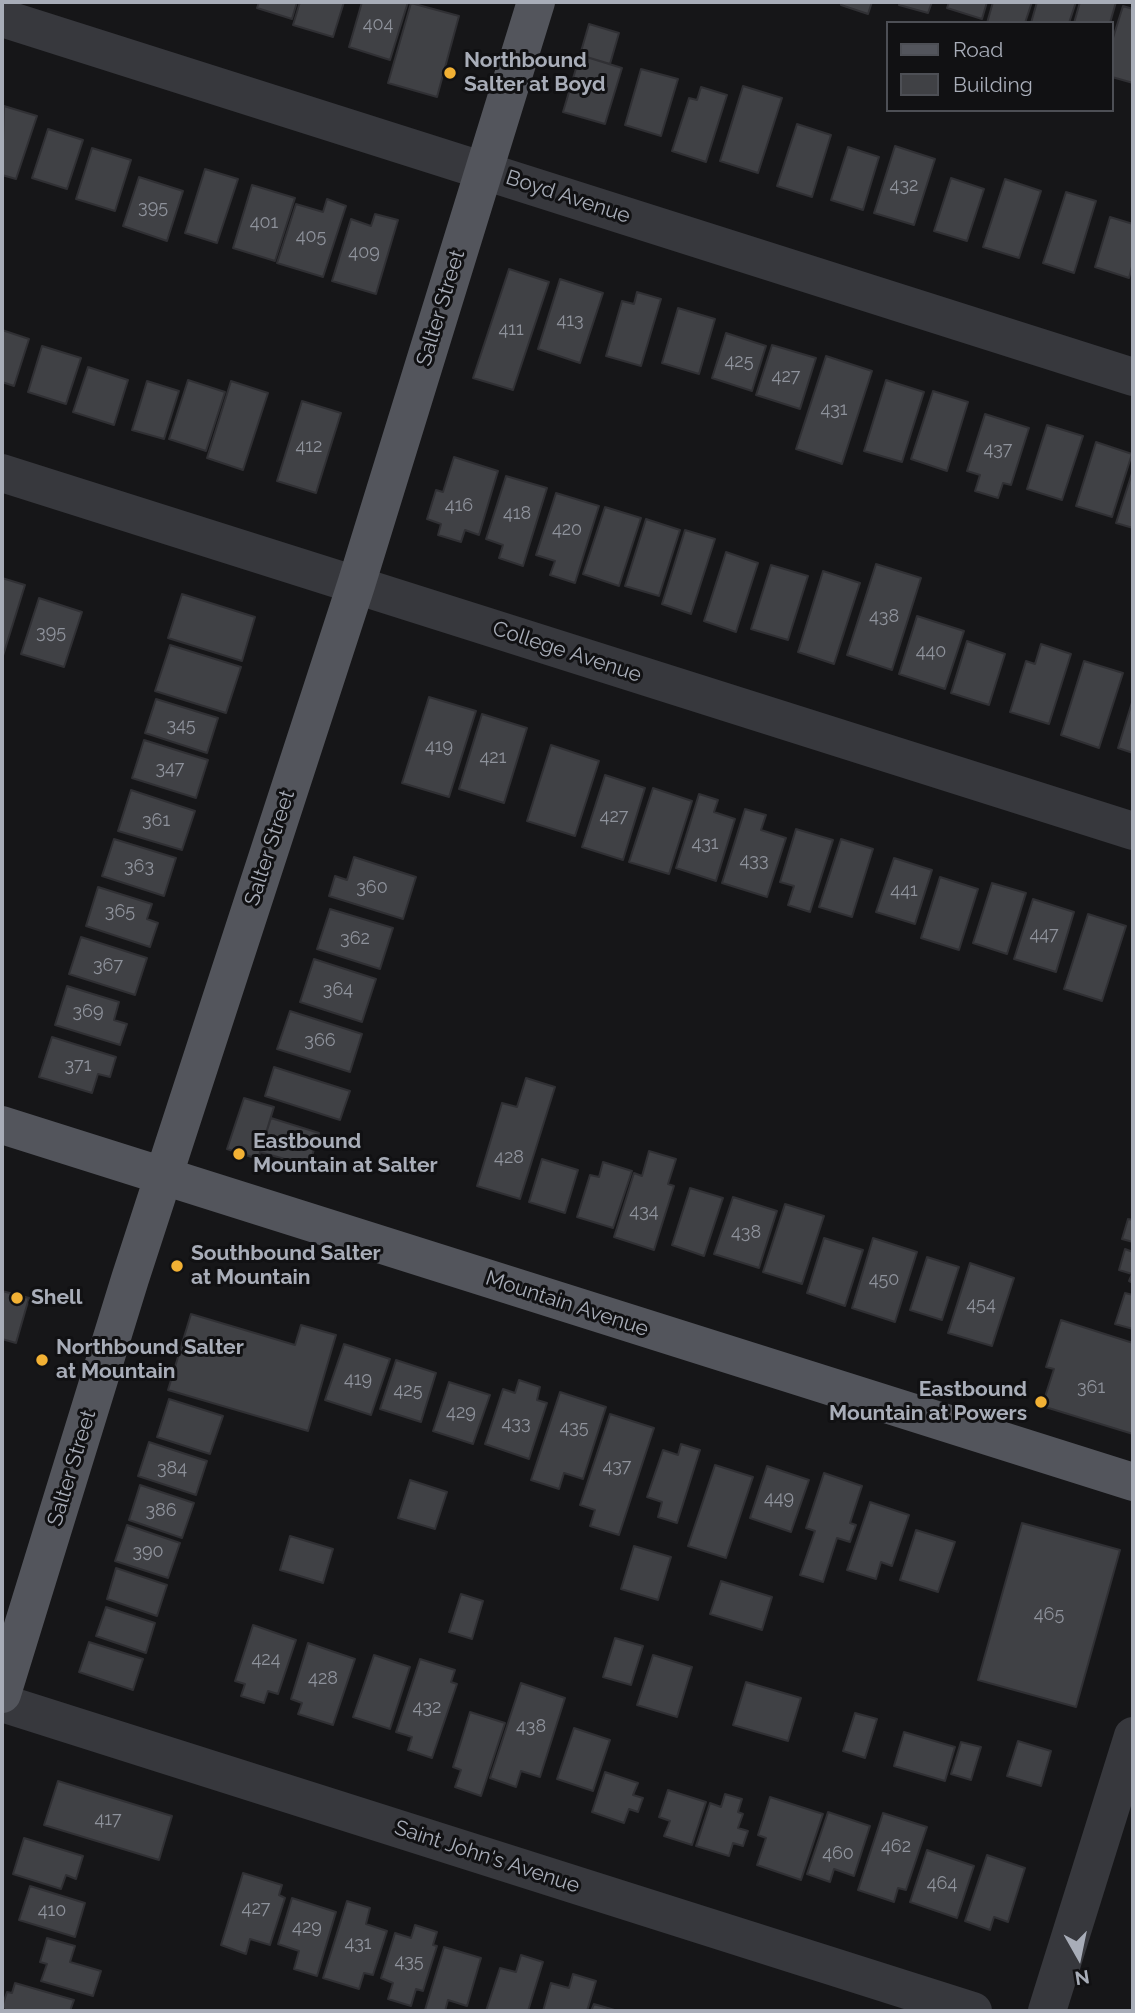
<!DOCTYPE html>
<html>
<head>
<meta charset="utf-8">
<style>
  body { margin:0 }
  #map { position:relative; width:1135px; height:2013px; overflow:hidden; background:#161618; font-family:Raleway,sans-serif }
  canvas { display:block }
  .frame { position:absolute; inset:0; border:4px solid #a8adb8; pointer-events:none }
  .legend { position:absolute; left:886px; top:21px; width:228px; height:91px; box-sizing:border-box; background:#111113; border:2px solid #4d4f55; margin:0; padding:9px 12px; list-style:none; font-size:21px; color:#a8adb8 }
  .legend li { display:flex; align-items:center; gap:14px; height:35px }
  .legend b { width:35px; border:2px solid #4d4f55 }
  .north { position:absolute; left:1044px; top:1922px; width:70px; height:70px; -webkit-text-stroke:5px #111113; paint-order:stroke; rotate:171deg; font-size:19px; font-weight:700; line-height:28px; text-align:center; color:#a8adb8 }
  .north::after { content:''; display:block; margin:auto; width:24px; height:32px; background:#a8adb8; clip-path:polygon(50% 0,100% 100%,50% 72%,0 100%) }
</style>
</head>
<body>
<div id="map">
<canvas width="1135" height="2013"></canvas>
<div class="frame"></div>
<ul class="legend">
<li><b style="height:9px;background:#53555c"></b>Road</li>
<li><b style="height:19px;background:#404145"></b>Building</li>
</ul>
<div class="north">N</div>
</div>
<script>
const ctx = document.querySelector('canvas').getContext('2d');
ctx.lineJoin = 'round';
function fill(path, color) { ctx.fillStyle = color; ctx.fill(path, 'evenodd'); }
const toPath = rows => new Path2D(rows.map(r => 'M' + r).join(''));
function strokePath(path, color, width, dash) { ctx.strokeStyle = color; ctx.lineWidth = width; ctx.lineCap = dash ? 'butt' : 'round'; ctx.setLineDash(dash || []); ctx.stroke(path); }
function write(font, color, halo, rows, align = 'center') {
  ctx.font = font + ' Raleway,sans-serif'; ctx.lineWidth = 6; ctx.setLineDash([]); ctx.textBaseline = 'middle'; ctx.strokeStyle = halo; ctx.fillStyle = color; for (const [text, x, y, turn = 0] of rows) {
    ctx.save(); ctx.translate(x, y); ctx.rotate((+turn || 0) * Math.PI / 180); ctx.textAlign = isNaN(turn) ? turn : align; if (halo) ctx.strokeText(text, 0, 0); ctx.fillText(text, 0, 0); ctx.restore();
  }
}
const building = toPath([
  [259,2,297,2,292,19,257,8,259,2],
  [300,2,344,2,333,37,293,25,300,2],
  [362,2,408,2,390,60,349,47,362,2],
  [841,2,872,2,868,14,841,5,841,2],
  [900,2,932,2,928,13,899,5,900,2],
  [949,2,987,2,982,19,947,8,949,2],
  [993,2,1032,2,1025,23,987,23,993,2],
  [1037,2,1076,2,1069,23,1031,23,1037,2],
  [1080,2,1116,2,1110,23,1074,23,1080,2],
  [411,3,459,16,437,97,388,83,411,3],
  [1123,6,1133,9,1133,83,1112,77,1112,41,1123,6],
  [589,24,619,33,610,64,580,55,589,24],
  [580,55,622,68,605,124,563,112,580,55],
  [641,69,678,79,661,136,625,125,641,69],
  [743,86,782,98,758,173,720,161,743,86],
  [701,87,727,95,706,162,672,151,689,98,697,100,701,87],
  [4,106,37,116,16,179,2,175,4,106],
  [797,124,831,135,812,197,777,186,797,124],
  [48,129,83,140,67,189,32,178,48,129],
  [895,146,935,159,914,225,874,213,895,146],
  [848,147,879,157,863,210,831,200,848,147],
  [92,148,131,160,115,211,76,199,92,148],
  [205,169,238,179,217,243,185,233,205,169],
  [139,177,183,191,167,241,123,226,139,177],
  [951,178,984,189,967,241,934,231,951,178],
  [1005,179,1041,191,1019,258,983,247,1005,179],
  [252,185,295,198,275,261,233,248,252,185],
  [1066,192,1096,201,1074,273,1043,263,1066,192],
  [327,199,346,206,323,277,277,263,296,204,323,212,327,199],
  [375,214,398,220,376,294,332,281,351,219,371,226,375,214],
  [1110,217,1133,224,1133,263,1129,278,1095,267,1110,217],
  [509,269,549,282,513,390,473,378,509,269],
  [560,279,603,293,580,363,538,349,560,279],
  [637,292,661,299,641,366,606,356,622,301,634,304,637,292],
  [678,308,715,319,699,374,662,363,678,308],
  [2,330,29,339,14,386,2,382,2,330],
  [726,333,766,346,752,391,712,378,726,333],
  [772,345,816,358,800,409,756,395,772,345],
  [42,346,81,358,66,404,28,392,42,346],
  [826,356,872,371,842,464,796,449,826,356],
  [88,367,128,380,114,425,73,412,88,367],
  [188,380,225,392,206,451,169,439,188,380],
  [886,380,924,392,902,462,864,451,886,380],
  [147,381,179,391,164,439,132,430,147,381],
  [231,381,268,393,243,470,207,458,231,381],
  [933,391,968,402,947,471,911,459,933,391],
  [302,401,341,413,316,493,277,481,302,401],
  [985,414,1029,428,1011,485,1003,483,998,498,975,491,980,475,967,471,985,414],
  [1047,425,1083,436,1062,500,1027,489,1047,425],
  [1096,442,1132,454,1112,517,1076,506,1096,442],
  [454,457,498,471,479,535,465,530,461,542,438,535,441,524,427,519,436,490,443,492,454,457],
  [1133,470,1133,528,1116,523,1133,470],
  [506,476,547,488,523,566,499,558,503,545,486,539,506,476],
  [556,493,599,506,575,583,550,575,555,561,536,555,556,493],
  [605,507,641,518,619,586,583,574,605,507],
  [646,519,680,530,659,596,625,586,646,519],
  [685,530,715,539,691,614,662,604,685,530],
  [726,552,758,563,736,632,704,621,726,552],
  [876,564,921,578,892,670,847,655,876,564],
  [771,565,808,576,788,640,751,629,771,565],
  [823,571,860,583,834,664,798,652,823,571],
  [2,578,25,585,2,659,2,578],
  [182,594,255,617,242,661,168,638,182,594],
  [39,598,82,612,64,667,21,654,39,598],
  [917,616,964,631,945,689,899,674,917,616],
  [967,641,1005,654,989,705,951,693,967,641],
  [1041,644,1071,654,1049,724,1010,712,1026,661,1035,664,1041,644],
  [170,645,241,667,226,713,155,691,170,645],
  [1084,661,1123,673,1099,748,1061,735,1084,661],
  [429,697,476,711,449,797,402,783,429,697],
  [156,699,218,718,207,753,145,733,156,699],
  [1133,699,1133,753,1118,748,1133,699],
  [482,714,527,728,504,803,459,789,482,714],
  [144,740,208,760,196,798,132,778,144,740],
  [551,745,599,761,575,836,527,821,551,745],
  [605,775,645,788,623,860,582,847,605,775],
  [653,788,692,801,669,874,629,862,653,788],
  [131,790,195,811,182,850,118,831,131,790],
  [699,794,718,800,714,812,735,819,716,881,676,868,699,794],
  [745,809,766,815,761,830,786,838,767,897,722,883,745,809],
  [796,829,833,840,810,912,788,905,794,886,780,882,796,829],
  [114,839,176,858,164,896,102,876,114,839],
  [841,839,873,849,852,917,819,907,841,839],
  [354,857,416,877,403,919,329,896,335,876,347,880,354,857],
  [894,858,932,870,915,924,876,912,894,858],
  [940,877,978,889,959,950,921,938,940,877],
  [992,883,1026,893,1007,954,973,943,992,883],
  [98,887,152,904,147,919,158,923,150,947,86,926,98,887],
  [1033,899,1074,912,1056,972,1014,959,1033,899],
  [330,909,393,928,380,969,317,949,330,909],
  [1088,914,1126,926,1102,1001,1064,989,1088,914],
  [81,937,147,958,135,995,69,974,81,937],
  [314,959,376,979,362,1022,300,1002,314,959],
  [67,986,119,1002,114,1020,127,1024,120,1045,55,1025,67,986],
  [290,1011,362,1034,350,1072,277,1049,290,1011],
  [52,1037,116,1057,110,1077,98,1074,92,1093,39,1077,52,1037],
  [274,1067,350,1091,340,1120,265,1096,274,1067],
  [526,1078,555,1087,520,1199,477,1186,502,1103,517,1107,526,1078],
  [244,1098,274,1107,258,1159,227,1149,244,1098],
  [271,1118,319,1133,309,1166,260,1152,271,1118],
  [649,1151,676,1159,668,1184,674,1186,654,1250,614,1237,634,1173,642,1176,649,1151],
  [542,1159,578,1170,565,1213,529,1202,542,1159],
  [603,1162,632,1171,613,1228,577,1217,590,1175,599,1177,603,1162],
  [690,1188,723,1198,704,1256,672,1245,690,1188],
  [733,1197,777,1211,759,1268,714,1254,733,1197],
  [785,1204,824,1216,802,1284,763,1272,785,1204],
  [1128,1219,1133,1220,1133,1242,1122,1239,1128,1219],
  [824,1238,863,1250,845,1306,807,1293,824,1238],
  [873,1238,917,1252,895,1322,852,1308,873,1238],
  [1125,1249,1133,1252,1133,1283,1129,1281,1132,1274,1119,1270,1125,1249],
  [927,1257,959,1267,942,1320,910,1310,927,1257],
  [970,1263,1014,1278,992,1346,948,1333,970,1263],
  [2,1291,29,1298,16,1343,2,1339,2,1291],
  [1125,1293,1133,1295,1133,1329,1115,1324,1125,1293],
  [191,1314,295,1345,301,1325,336,1335,308,1431,168,1390,191,1314],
  [1061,1320,1133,1343,1133,1434,1042,1406,1054,1369,1046,1367,1061,1320],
  [344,1344,390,1359,371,1415,325,1400,344,1344],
  [396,1360,436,1373,421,1422,380,1409,396,1360],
  [519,1380,540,1387,537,1400,547,1403,529,1459,485,1444,503,1389,515,1393,519,1380],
  [449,1382,490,1395,473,1444,433,1431,449,1382],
  [560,1392,606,1407,583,1479,564,1473,559,1489,531,1480,560,1392],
  [169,1399,223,1416,210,1454,157,1437,169,1399],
  [610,1414,654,1428,619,1535,590,1526,595,1510,580,1505,610,1414],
  [149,1442,207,1461,196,1495,138,1476,149,1442],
  [681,1444,700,1450,677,1523,658,1517,662,1502,647,1497,663,1450,678,1455,681,1444],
  [715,1465,753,1477,726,1558,688,1546,715,1465],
  [767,1466,809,1480,791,1532,750,1518,767,1466],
  [824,1473,862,1486,850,1523,856,1525,850,1542,837,1538,823,1582,800,1575,815,1531,806,1528,824,1473],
  [410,1480,447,1492,435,1529,398,1518,410,1480],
  [140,1485,194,1503,182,1538,129,1520,140,1485],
  [870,1502,909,1515,892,1566,881,1562,876,1579,847,1570,870,1502],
  [1022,1523,1120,1550,1076,1707,978,1680,1022,1523],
  [127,1525,180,1543,168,1578,115,1561,127,1525],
  [916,1530,955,1542,938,1592,900,1580,916,1530],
  [290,1536,333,1549,323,1583,280,1570,290,1536],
  [634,1546,671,1557,658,1600,621,1589,634,1546],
  [116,1568,167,1585,157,1616,107,1599,116,1568],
  [721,1581,772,1597,762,1630,710,1614,721,1581],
  [461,1594,483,1601,472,1639,449,1632,461,1594],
  [106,1607,155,1623,146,1653,96,1636,106,1607],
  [253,1625,296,1640,278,1694,268,1691,264,1703,241,1696,245,1684,235,1681,253,1625],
  [615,1638,643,1646,631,1685,603,1677,615,1638],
  [89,1642,143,1659,133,1690,79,1672,89,1642],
  [308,1643,355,1659,333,1725,298,1714,302,1703,291,1699,308,1643],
  [374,1655,410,1667,390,1729,353,1717,374,1655],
  [653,1655,692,1667,677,1717,637,1705,653,1655],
  [420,1659,455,1670,451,1682,457,1684,432,1758,408,1750,412,1737,396,1732,420,1659],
  [746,1682,801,1698,788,1741,733,1725,746,1682],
  [521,1683,565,1698,540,1777,521,1771,516,1787,490,1778,521,1683],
  [470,1712,505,1723,481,1796,455,1787,461,1770,453,1767,470,1712],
  [855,1713,877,1719,865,1758,843,1751,855,1713],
  [574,1728,610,1740,593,1791,557,1779,574,1728],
  [904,1732,955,1747,945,1781,894,1766,904,1732],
  [1018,1741,1051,1751,1041,1786,1007,1776,1018,1741],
  [961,1742,981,1747,971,1780,951,1774,961,1742],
  [605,1772,638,1783,633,1795,643,1798,638,1812,629,1809,624,1823,592,1812,605,1772],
  [58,1781,172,1816,159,1860,44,1825,58,1781],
  [668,1790,706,1802,692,1845,664,1836,670,1821,659,1817,668,1790],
  [725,1794,742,1799,738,1812,743,1814,738,1828,748,1831,743,1846,733,1843,729,1856,696,1846,710,1803,721,1807,725,1794],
  [770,1797,823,1814,801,1880,757,1865,766,1838,758,1835,770,1797],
  [828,1812,870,1826,854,1876,834,1869,830,1882,807,1874,828,1812],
  [883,1813,927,1827,906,1890,898,1888,894,1902,858,1890,883,1813],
  [24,1838,83,1856,76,1879,66,1875,61,1889,13,1874,24,1838],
  [927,1850,974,1866,957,1918,910,1902,927,1850],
  [987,1855,1025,1868,1008,1922,994,1917,990,1930,965,1921,987,1855],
  [243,1873,282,1885,279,1895,285,1898,270,1945,250,1939,246,1954,221,1945,243,1873],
  [30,1886,85,1903,75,1937,19,1920,30,1886],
  [292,1898,336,1912,317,1976,294,1969,299,1951,278,1944,292,1898],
  [347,1901,370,1908,366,1924,387,1931,373,1975,364,1973,359,1989,323,1978,347,1901],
  [415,1925,437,1932,433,1945,437,1946,423,1991,416,1989,411,2006,388,1999,393,1983,381,1978,395,1933,411,1938,415,1925],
  [47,1938,75,1946,70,1962,101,1971,93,1996,41,1981,47,1964,40,1962,47,1938],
  [444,1947,481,1958,467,2006,448,2000,445,2011,429,2011,425,2010,444,1947],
  [521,1955,543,1962,528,2011,486,2011,500,1968,516,1972,521,1955],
  [573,1974,596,1981,587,2011,543,2011,551,1983,569,1988,573,1974],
  [15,1983,74,2000,70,2011,6,2011,2,2007,7,1992,12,1993,15,1983],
  [594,2004,618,2011,591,2011,594,2004]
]);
const minor = toPath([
  [2,18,1133,377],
  [2,473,1133,831],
  [2,1703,973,2011],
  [1047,2011,1133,1736]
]);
const major = toPath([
  [2,1125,1133,1482],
  [2,1694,130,1279,356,585,536,2]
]);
const markers = [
  [450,73,7,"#f2b134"],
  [239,1154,7,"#f2b134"],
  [177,1266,7,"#f2b134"],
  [17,1298,7,"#f2b134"],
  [42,1360,7,"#f2b134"],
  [1041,1402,7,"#f2b134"]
];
const numberNames = [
  ["404",378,25],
  ["432",904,186],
  ["395",153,208],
  ["401",264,223],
  ["405",311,237],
  ["409",364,253],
  ["413",570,321],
  ["411",511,330],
  ["425",739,362],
  ["427",786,377],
  ["431",834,410],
  ["412",309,447],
  ["437",998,450],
  ["416",459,506],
  ["418",517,514],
  ["420",567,530],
  ["438",884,617],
  ["395",51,633],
  ["440",931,652],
  ["345",181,726],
  ["419",439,747],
  ["421",493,758],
  ["347",170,769],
  ["427",614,817],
  ["361",156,821],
  ["431",705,844],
  ["433",754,861],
  ["363",139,867],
  ["360",372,888],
  ["441",904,891],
  ["365",120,912],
  ["447",1044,935],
  ["362",355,939],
  ["367",108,966],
  ["364",338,990],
  ["369",88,1012],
  ["366",320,1041],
  ["371",78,1066],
  ["428",509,1158],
  ["434",644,1212],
  ["438",746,1233],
  ["450",884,1280],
  ["454",981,1305],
  ["419",358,1380],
  ["361",1091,1388],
  ["425",408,1391],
  ["429",461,1413],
  ["433",516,1424],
  ["435",574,1428],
  ["437",617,1467],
  ["384",172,1469],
  ["449",779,1499],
  ["386",161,1511],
  ["390",148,1552],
  ["465",1049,1615],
  ["424",266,1660],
  ["428",323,1679],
  ["432",427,1708],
  ["438",531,1727],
  ["417",108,1820],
  ["462",896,1847],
  ["460",838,1854],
  ["464",942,1884],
  ["427",256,1909],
  ["410",52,1911],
  ["429",307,1928],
  ["431",358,1944],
  ["435",409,1962]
];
const poiNames = [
  ["Northbound",464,61],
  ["Salter at Boyd",464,85],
  ["Eastbound",253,1142],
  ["Mountain at Salter",253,1166],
  ["Southbound Salter",191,1254],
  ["at Mountain",191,1278],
  ["Shell",31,1298],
  ["Northbound Salter",56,1348],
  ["at Mountain",56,1372],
  ["Eastbound",1027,1390,"right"],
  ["Mountain at Powers",1027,1414,"right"]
];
const streetNames = [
  ["Boyd Avenue",568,197,18],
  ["Salter Street",441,308,-73],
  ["College Avenue",567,652,18],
  ["Salter Street",270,848,-72],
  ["Mountain Avenue",567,1304,18],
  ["Salter Street",72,1468,-73],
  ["Saint John's Avenue",487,1857,18]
];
fill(building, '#404145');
strokePath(building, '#303034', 2);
strokePath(minor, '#37383d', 38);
strokePath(major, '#53555c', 38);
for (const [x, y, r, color] of markers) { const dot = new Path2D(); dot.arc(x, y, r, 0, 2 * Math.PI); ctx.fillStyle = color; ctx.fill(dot); strokePath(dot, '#111113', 2.5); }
write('18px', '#8e929b', null, numberNames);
write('bold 21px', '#a8adb8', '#111113', poiNames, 'left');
write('21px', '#a8adb8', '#111113', streetNames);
</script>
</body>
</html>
